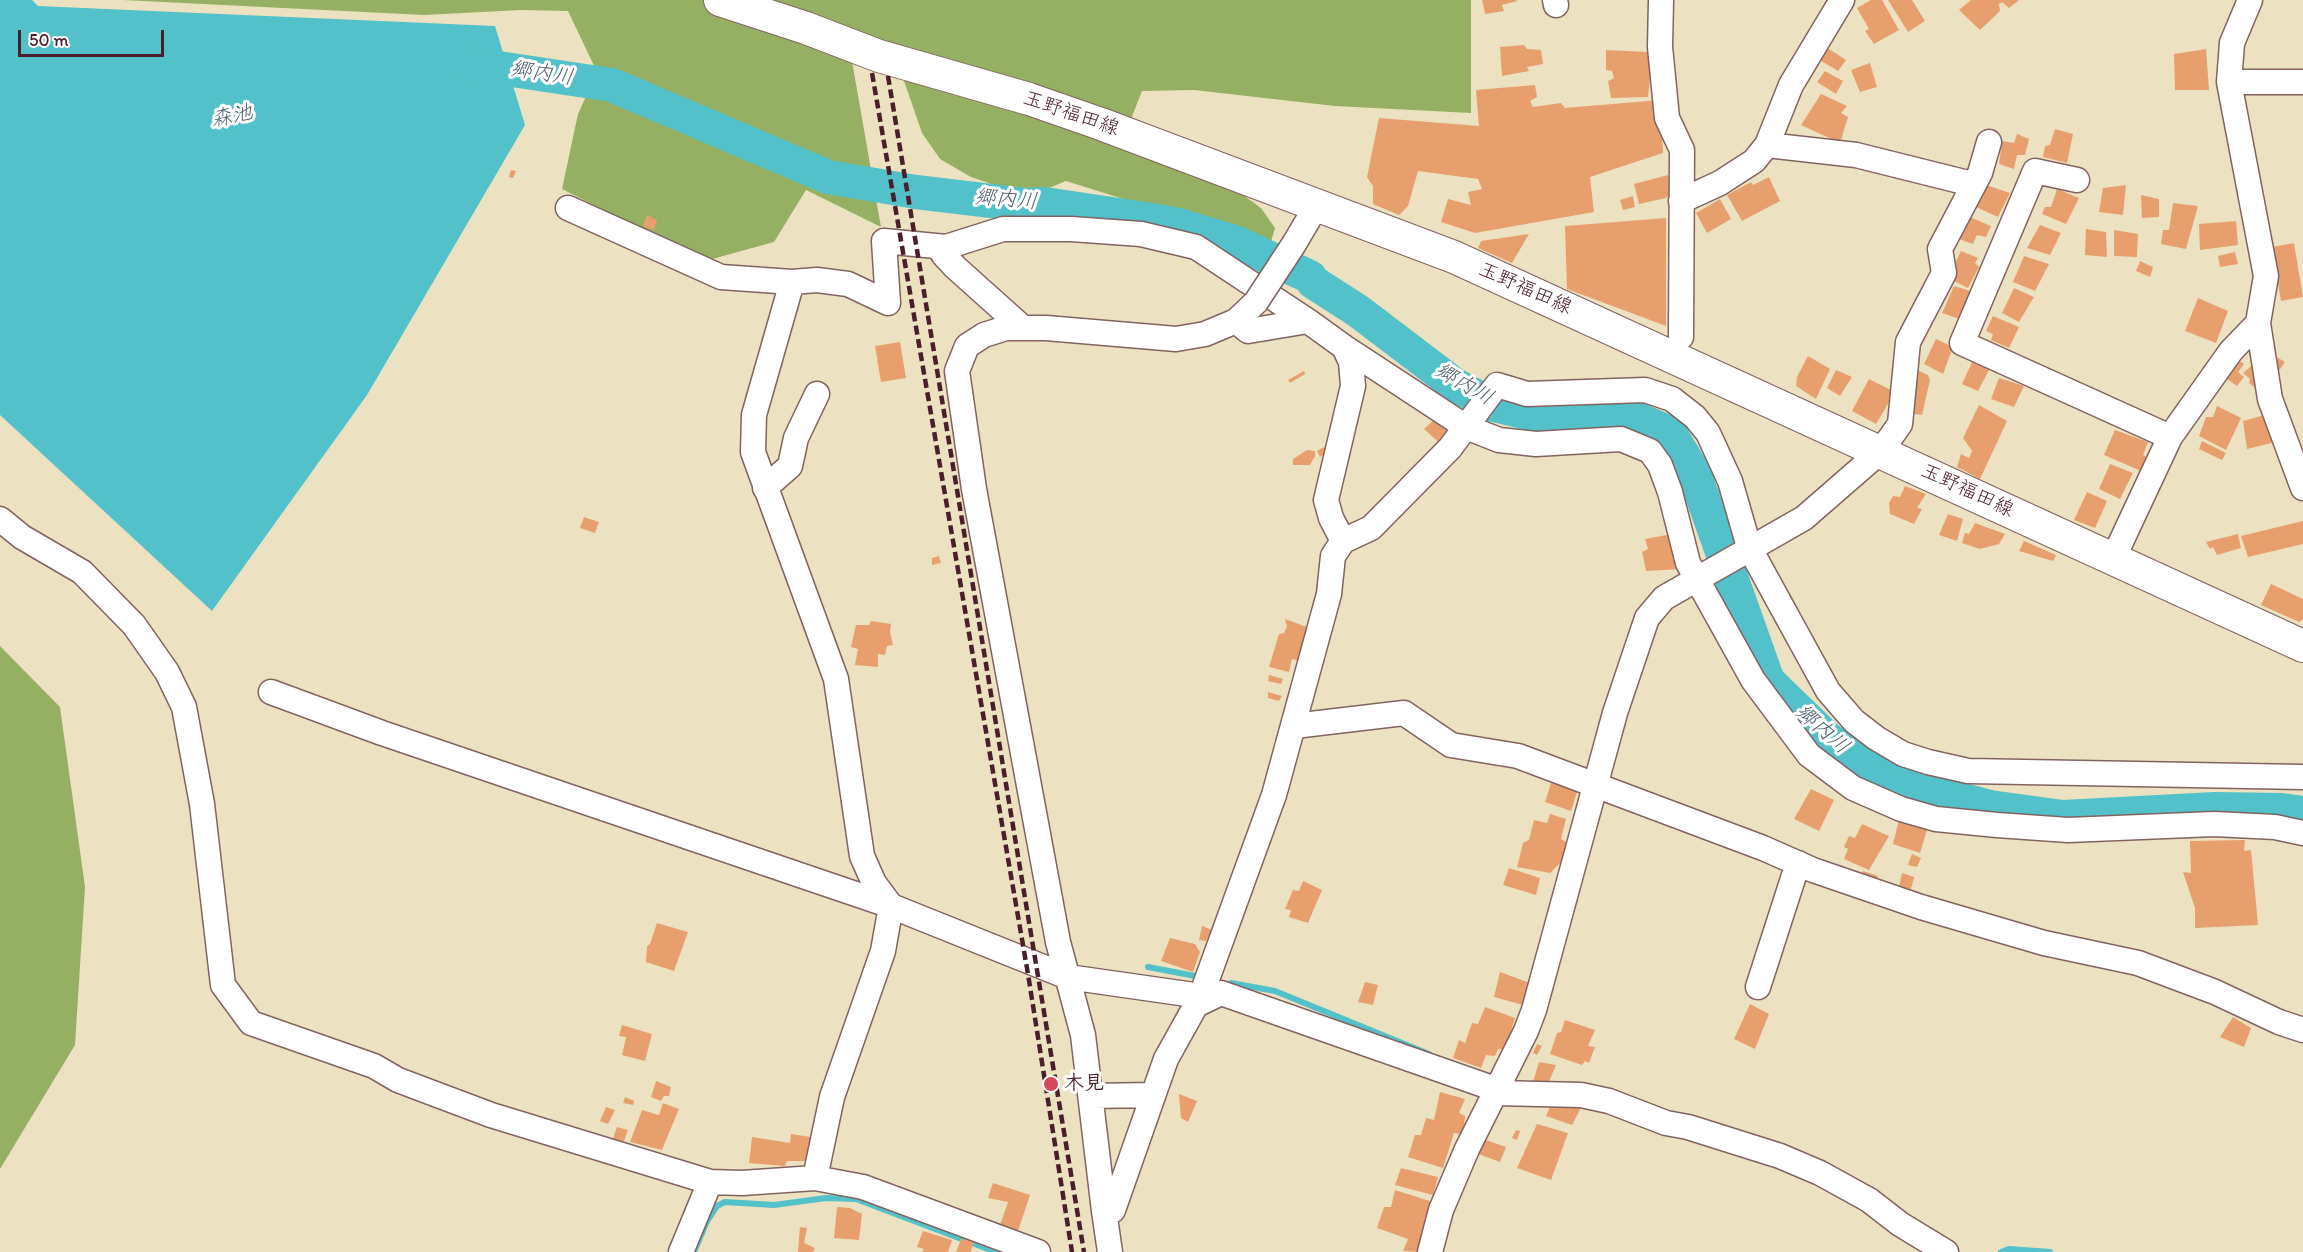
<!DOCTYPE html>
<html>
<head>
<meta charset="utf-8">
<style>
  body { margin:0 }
  #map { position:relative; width:2303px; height:1252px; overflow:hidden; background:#ece2c1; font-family:Itim,sans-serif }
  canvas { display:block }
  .scale { position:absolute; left:18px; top:30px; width:146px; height:27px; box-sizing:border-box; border:3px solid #4a1f2b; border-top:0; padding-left:8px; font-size:18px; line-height:21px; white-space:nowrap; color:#4a1f2b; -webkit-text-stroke:4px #fff; paint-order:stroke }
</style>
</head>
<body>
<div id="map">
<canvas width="2303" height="1252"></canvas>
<div class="scale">50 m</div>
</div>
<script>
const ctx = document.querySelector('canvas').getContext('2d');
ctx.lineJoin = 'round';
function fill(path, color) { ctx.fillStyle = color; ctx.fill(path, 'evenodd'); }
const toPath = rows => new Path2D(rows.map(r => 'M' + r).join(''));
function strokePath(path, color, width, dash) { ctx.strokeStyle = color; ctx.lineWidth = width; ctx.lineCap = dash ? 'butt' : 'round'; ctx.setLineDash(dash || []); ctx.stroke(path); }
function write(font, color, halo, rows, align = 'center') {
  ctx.font = font + ' Itim,"Klee One",sans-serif'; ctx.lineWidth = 6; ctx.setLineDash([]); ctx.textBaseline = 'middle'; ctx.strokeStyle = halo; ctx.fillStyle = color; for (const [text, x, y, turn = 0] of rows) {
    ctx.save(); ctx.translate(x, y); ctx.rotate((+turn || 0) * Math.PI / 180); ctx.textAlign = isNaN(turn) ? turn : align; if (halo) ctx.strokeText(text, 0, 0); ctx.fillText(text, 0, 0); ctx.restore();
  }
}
const forest = toPath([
  [123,0,1471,0,1471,113,1335,106,1194,90,1142,91,1131,119,1207,180,1243,195,1261,208,1275,228,1270,245,1066,181,1037,193,1009,190,971,177,940,159,922,133,902,75,852,61,881,227,806,190,774,242,705,261,562,189,578,114,597,72,568,11,521,10,424,15],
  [0,646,60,707,85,887,75,1045,0,1169]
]);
const water = toPath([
  [0,0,32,0,38,6,495,26,525,125,367,395,212,611,0,415]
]);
const stream = toPath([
  [1148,967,1195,976],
  [1231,983,1275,991,1429,1054],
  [694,1252,707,1221,717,1206,725,1202,774,1205,826,1198,856,1199,996,1252],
  [2001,1252,2009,1249,2050,1252]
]);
const river = toPath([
  [461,67,472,64,612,85,828,177,916,192,1025,205,1045,204,1152,220,1179,225,1238,243,1310,277,1313,282,1358,311,1454,384,1490,404,1544,417,1630,416,1670,433,1694,473,1768,681,1827,738,1875,772,1909,786,1990,807,2063,817,2215,809,2282,810,2303,813]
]);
const building = toPath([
  [1482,0,1516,0,1517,1,1502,5,1504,11,1485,14],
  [1871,0,1882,0,1899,30,1874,44,1865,31,1869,29,1857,8],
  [1888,0,1912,0,1925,21,1908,32],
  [1971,0,2019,0,2009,8,2002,2,1999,4,2000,11,1980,30,1959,10],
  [1524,45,1527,49,1541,50,1543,64,1527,67,1529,71,1502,76,1500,47],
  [1826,47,1846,60,1838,71,1818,59],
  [2206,49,2209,90,2175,90,2174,54],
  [1606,50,1647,52,1651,68,1648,97,1611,98,1608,81,1614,78,1612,71,1606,70],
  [1870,63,1877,87,1860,92,1851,70],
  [1825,71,1843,81,1836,94,1817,82],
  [1535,85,1537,97,1530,101,1533,107,1561,103,1565,108,1660,100,1663,153,1590,177,1594,212,1475,233,1441,222,1448,199,1471,205,1468,192,1482,189,1478,179,1418,171,1408,206,1399,215,1373,204,1373,186,1367,177,1379,118,1479,126,1476,90],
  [1821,94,1847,106,1841,113,1848,117,1840,143,1801,125],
  [2055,129,2073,134,2067,163,2043,157,2045,146,2050,145],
  [2017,134,2029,139,2025,155,2017,155,2014,169,1999,164,2002,141,2014,143],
  [511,170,516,171,513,178,509,177],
  [1668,175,1674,193,1666,198,1639,204,1634,184],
  [1769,177,1780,201,1742,221,1727,195,1751,182,1753,185],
  [1986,185,2010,193,1998,217,1976,207],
  [2126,185,2123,215,2099,212,2103,188],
  [2057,189,2079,198,2066,224,2042,214,2045,207,2051,207],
  [2141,195,2159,199,2159,217,2142,218],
  [1633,196,1635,207,1623,210,1620,200],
  [1720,199,1731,219,1707,233,1696,213],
  [2173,203,2198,206,2186,249,2161,244,2163,230,2169,230],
  [647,215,657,220,654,230,643,226],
  [1967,216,1991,226,1986,237,1977,235,1973,244,1959,239],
  [1666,218,1666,326,1567,289,1565,226],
  [2236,221,2238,245,2200,250,2199,224],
  [2040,225,2061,233,2050,255,2027,248],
  [2086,229,2106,232,2107,257,2085,255],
  [2114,230,2138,234,2137,257,2114,256],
  [1529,234,1512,263,1478,248,1481,241],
  [2294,243,2303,297,2281,301,2272,247],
  [1961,251,1978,258,1975,263,1979,267,1968,288,1948,278],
  [2235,252,2238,264,2220,267,2218,256],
  [2024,256,2049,264,2035,291,2013,282],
  [2140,261,2153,267,2150,277,2136,271],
  [1954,286,1974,292,1962,320,1942,313],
  [2014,288,2034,297,2019,322,2002,313],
  [2198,298,2228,311,2216,343,2185,331],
  [1993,316,2019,327,2009,348,1991,340,1993,334,1986,331],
  [1936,339,1953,347,1943,374,1924,364],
  [900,342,906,378,881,382,875,346],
  [2268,352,2285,362,2263,394,2249,383,2250,379,2243,373],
  [1808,356,1830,369,1816,399,1796,386,1797,377],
  [1973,360,1990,368,1978,391,1962,384],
  [2238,360,2244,364,2238,372,2244,377,2237,386,2226,378],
  [1836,370,1852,377,1840,396,1827,388],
  [1917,370,1928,375,1930,380,1922,415,1908,413],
  [1304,371,1305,374,1290,383,1288,380],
  [1999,378,2024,386,2014,407,1991,399],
  [1869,379,1895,392,1876,424,1852,411],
  [1979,405,2007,421,1980,479,1957,467,1961,454,1969,458,1972,451,1963,438],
  [2217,406,2241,418,2226,450,2199,436,2206,417,2213,417],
  [2265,415,2280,441,2247,449,2243,421],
  [1437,417,1455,434,1445,448,1424,429],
  [2115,430,2148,442,2143,455,2148,458,2141,471,2104,455],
  [2202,441,2226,453,2222,460,2199,449],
  [1324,447,1328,452,1320,457,1317,451],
  [1307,450,1315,451,1315,456,1310,465,1293,465,1293,459],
  [2110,464,2133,473,2120,499,2099,489],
  [1905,486,1926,494,1917,508,1922,509,1914,524,1890,514,1889,503,1893,496,1900,497],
  [2087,492,2107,501,2095,528,2074,520],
  [1948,514,1963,519,1957,541,1939,535],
  [584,517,599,522,595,533,580,528],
  [2303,521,2303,544,2248,557,2241,536],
  [1975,523,2005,534,1999,544,1980,549,1962,543,1965,533,1969,534],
  [1672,534,1682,569,1646,571,1642,552,1648,549,1645,539],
  [2238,534,2241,548,2217,555,2213,547,2210,549,2206,542],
  [2024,541,2056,555,2053,561,2019,551],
  [939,556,941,563,932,565,932,558],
  [2271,584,2303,599,2303,619,2299,622,2261,605],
  [1285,619,1310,628,1300,661,1292,659,1289,672,1269,667,1279,634,1284,633,1287,627],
  [871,621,891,624,890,632,893,645,887,646,885,655,878,654,878,667,855,665,858,649,851,647,856,625,869,625],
  [1269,675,1283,679,1281,684,1268,681],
  [1268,692,1282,696,1279,701,1268,698],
  [1553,777,1579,786,1571,811,1545,802],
  [1811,789,1834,800,1819,831,1794,819],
  [1550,814,1566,819,1561,839,1566,842,1561,862,1550,873,1517,867,1523,843,1529,840,1534,820,1547,823],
  [1899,820,1927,830,1920,853,1893,844],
  [1862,824,1889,836,1869,870,1844,859,1848,849,1844,847,1849,836,1855,838],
  [2245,840,2244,851,2251,850,2258,925,2195,928,2195,908,2183,872,2191,873,2190,841],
  [1912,854,1921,858,1917,867,1908,865],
  [1509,868,1540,878,1536,895,1503,885],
  [1863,871,1878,876,1873,888,1860,882],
  [1902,873,1914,877,1911,889,1899,887],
  [1303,881,1322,890,1308,923,1289,917,1291,910,1285,909,1293,890,1299,891],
  [657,923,688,932,674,971,646,962,647,946,650,944],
  [1202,926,1212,930,1206,941,1199,940],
  [1170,938,1195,944,1200,952,1193,972,1161,961],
  [1500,972,1530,983,1523,1005,1494,997],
  [1365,982,1378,985,1373,1005,1358,1002],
  [1750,1004,1769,1014,1755,1049,1734,1039],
  [1485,1007,1515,1018,1505,1050,1498,1049,1495,1056,1486,1055,1481,1068,1453,1058,1459,1040,1465,1043,1472,1023,1478,1024],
  [2233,1017,2251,1028,2244,1047,2220,1037],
  [1565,1020,1595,1030,1588,1046,1595,1047,1589,1063,1585,1061,1582,1065,1550,1054,1557,1033,1561,1032],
  [622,1025,652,1034,645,1061,622,1055,626,1037,619,1036],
  [1537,1044,1542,1046,1537,1055,1533,1053],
  [1539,1062,1556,1065,1548,1084,1533,1082],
  [656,1081,671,1087,669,1096,664,1096,661,1101,651,1097],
  [1440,1092,1465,1099,1459,1113,1465,1116,1464,1129,1461,1134,1454,1133,1443,1168,1408,1157,1415,1135,1421,1135,1426,1118,1434,1120],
  [1179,1094,1197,1101,1188,1122,1181,1118],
  [625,1097,634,1101,633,1105,623,1103],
  [1554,1097,1582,1106,1572,1125,1546,1116],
  [663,1103,679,1109,662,1150,630,1142,642,1110,659,1115],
  [606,1107,615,1110,608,1124,600,1121],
  [1537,1124,1568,1133,1551,1180,1517,1168],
  [617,1127,628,1130,624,1141,613,1139],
  [1516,1130,1520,1131,1517,1140,1512,1138],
  [791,1134,811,1137,809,1161,787,1161,785,1166,749,1163,752,1137,790,1143],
  [1483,1139,1506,1147,1500,1162,1478,1154],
  [1401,1168,1438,1177,1433,1195,1395,1185],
  [993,1183,1030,1195,1018,1231,999,1228,1008,1202,988,1198],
  [1395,1190,1436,1203,1421,1252,1403,1251,1408,1239,1377,1228,1384,1207,1391,1207],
  [837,1207,850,1208,862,1214,859,1240,834,1238],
  [800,1227,807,1228,804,1243,815,1248,813,1252,798,1252],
  [923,1231,952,1240,948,1252,922,1252,924,1249,917,1247],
  [961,1239,974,1240,971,1252,956,1252]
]);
const minor = toPath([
  [1555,0,1556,5],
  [1661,0,1660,47,1667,118,1682,150,1681,337],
  [2250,0,2232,43,2229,82,2266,276,2258,323,2270,399,2303,488],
  [2229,82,2303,82],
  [1767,145,1856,155,1972,184],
  [2077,180,2035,171,1962,343,2170,437],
  [1681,201,1720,183,1754,161,1767,145,1791,85,1842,0],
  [568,208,721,277,792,282,754,415,753,452,836,679,862,856,874,883,891,906,883,951,832,1097,815,1178],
  [1294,244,1317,205],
  [792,282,817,280,848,284,888,303,884,241,946,247],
  [1256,302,1236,321,1205,334,1176,339,1046,328,1006,328,984,335,967,346,957,371,974,489,1058,942,1083,1035,1104,1211,1113,1210,1166,1059,1201,996,1274,795,1329,594,1333,556,1343,541,1371,528,1450,448,1497,385,1527,394,1645,390,1672,399,1695,417,1708,433,1730,481,1749,547,1828,691,1854,721,1876,738,1903,754,1928,762,1968,771,2303,777],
  [1236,321,1248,331,1308,321,1344,347,1351,362,1353,386,1326,500,1331,518,1343,541],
  [1023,328,955,267,943,254,946,247,1003,229,1071,229,1141,234,1196,247,1308,321],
  [1344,347,1466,427,1499,440,1536,444,1621,439,1650,451,1660,465,1670,492,1688,563,1753,680,1809,755,1853,788,1901,809,1936,819,1997,825,2068,830,2214,824,2275,827,2303,833],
  [765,488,790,466,796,438,817,394],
  [0,519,22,537,82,572,134,625,167,672,184,707,202,804,223,985,251,1023,374,1066,398,1080,491,1115,710,1182,742,1183,815,1178,863,1187,1038,1252],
  [2113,559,2170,437,2231,351,2258,323],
  [271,692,382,733,891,906,1068,977,1201,996],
  [1294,726,1404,713,1451,745,1518,756,1763,848,1813,870,1921,907,2044,943,2138,963,2215,992,2279,1022,2303,1030],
  [1758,987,1798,863],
  [1196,1005,1221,993,1498,1090],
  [1496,1093,1581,1095,1609,1101,1666,1123,1688,1127,1780,1156,1820,1173,1869,1200,1900,1224,1946,1252],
  [1091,1096,1153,1095],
  [1104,1211,1110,1252],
  [681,1252,710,1182],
  [1430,1252,1441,1210,1467,1149,1526,1031,1534,1010,1615,713,1647,618,1664,598,1804,518,1881,451,1900,424,1908,342,1944,273,1940,249,1980,173,1989,142]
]);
const major = toPath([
  [720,0,806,28,879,56,1029,99,1101,124,1454,257,2303,646]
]);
const rail = toPath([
  [872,73,1028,974,1072,1252],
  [888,76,1084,1252]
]);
const minorBridge = toPath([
  [1256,302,1294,244]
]);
const markers = [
  [1051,1084,8,"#d1495b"]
];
const streetNames = [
  ["玉野福田線",1071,114,19],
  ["玉野福田線",1525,289,24],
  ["玉野福田線",1967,491,25]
];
const poiNames = [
  ["木見",1064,1084]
];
const waterNames = [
  ["郷内川",542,74,9],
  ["森池",232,117,-12],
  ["郷内川",1006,200,5],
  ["郷内川",1464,385,30],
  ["郷内川",1822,730,41]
];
fill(forest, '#95b062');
fill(water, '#53c1c9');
strokePath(stream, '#53c1c9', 6);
strokePath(river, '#53c1c9', 34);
fill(building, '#e7a06d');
strokePath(minor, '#836360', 27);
strokePath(major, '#836360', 34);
strokePath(minor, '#fff', 24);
strokePath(major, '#fff', 32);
strokePath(rail, '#4a1f2b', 4.5, [9, 4.5]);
strokePath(minorBridge, '#836360', 27, []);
strokePath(minorBridge, '#fff', 24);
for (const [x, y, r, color] of markers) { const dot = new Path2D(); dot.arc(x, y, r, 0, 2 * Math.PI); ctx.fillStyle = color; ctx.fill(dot); strokePath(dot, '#fff', 2); }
write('20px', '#4a1f2b', '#fff', streetNames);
write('bold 20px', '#4a1f2b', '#fff', poiNames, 'left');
write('italic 21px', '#4e606a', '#fff', waterNames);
</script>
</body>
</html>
